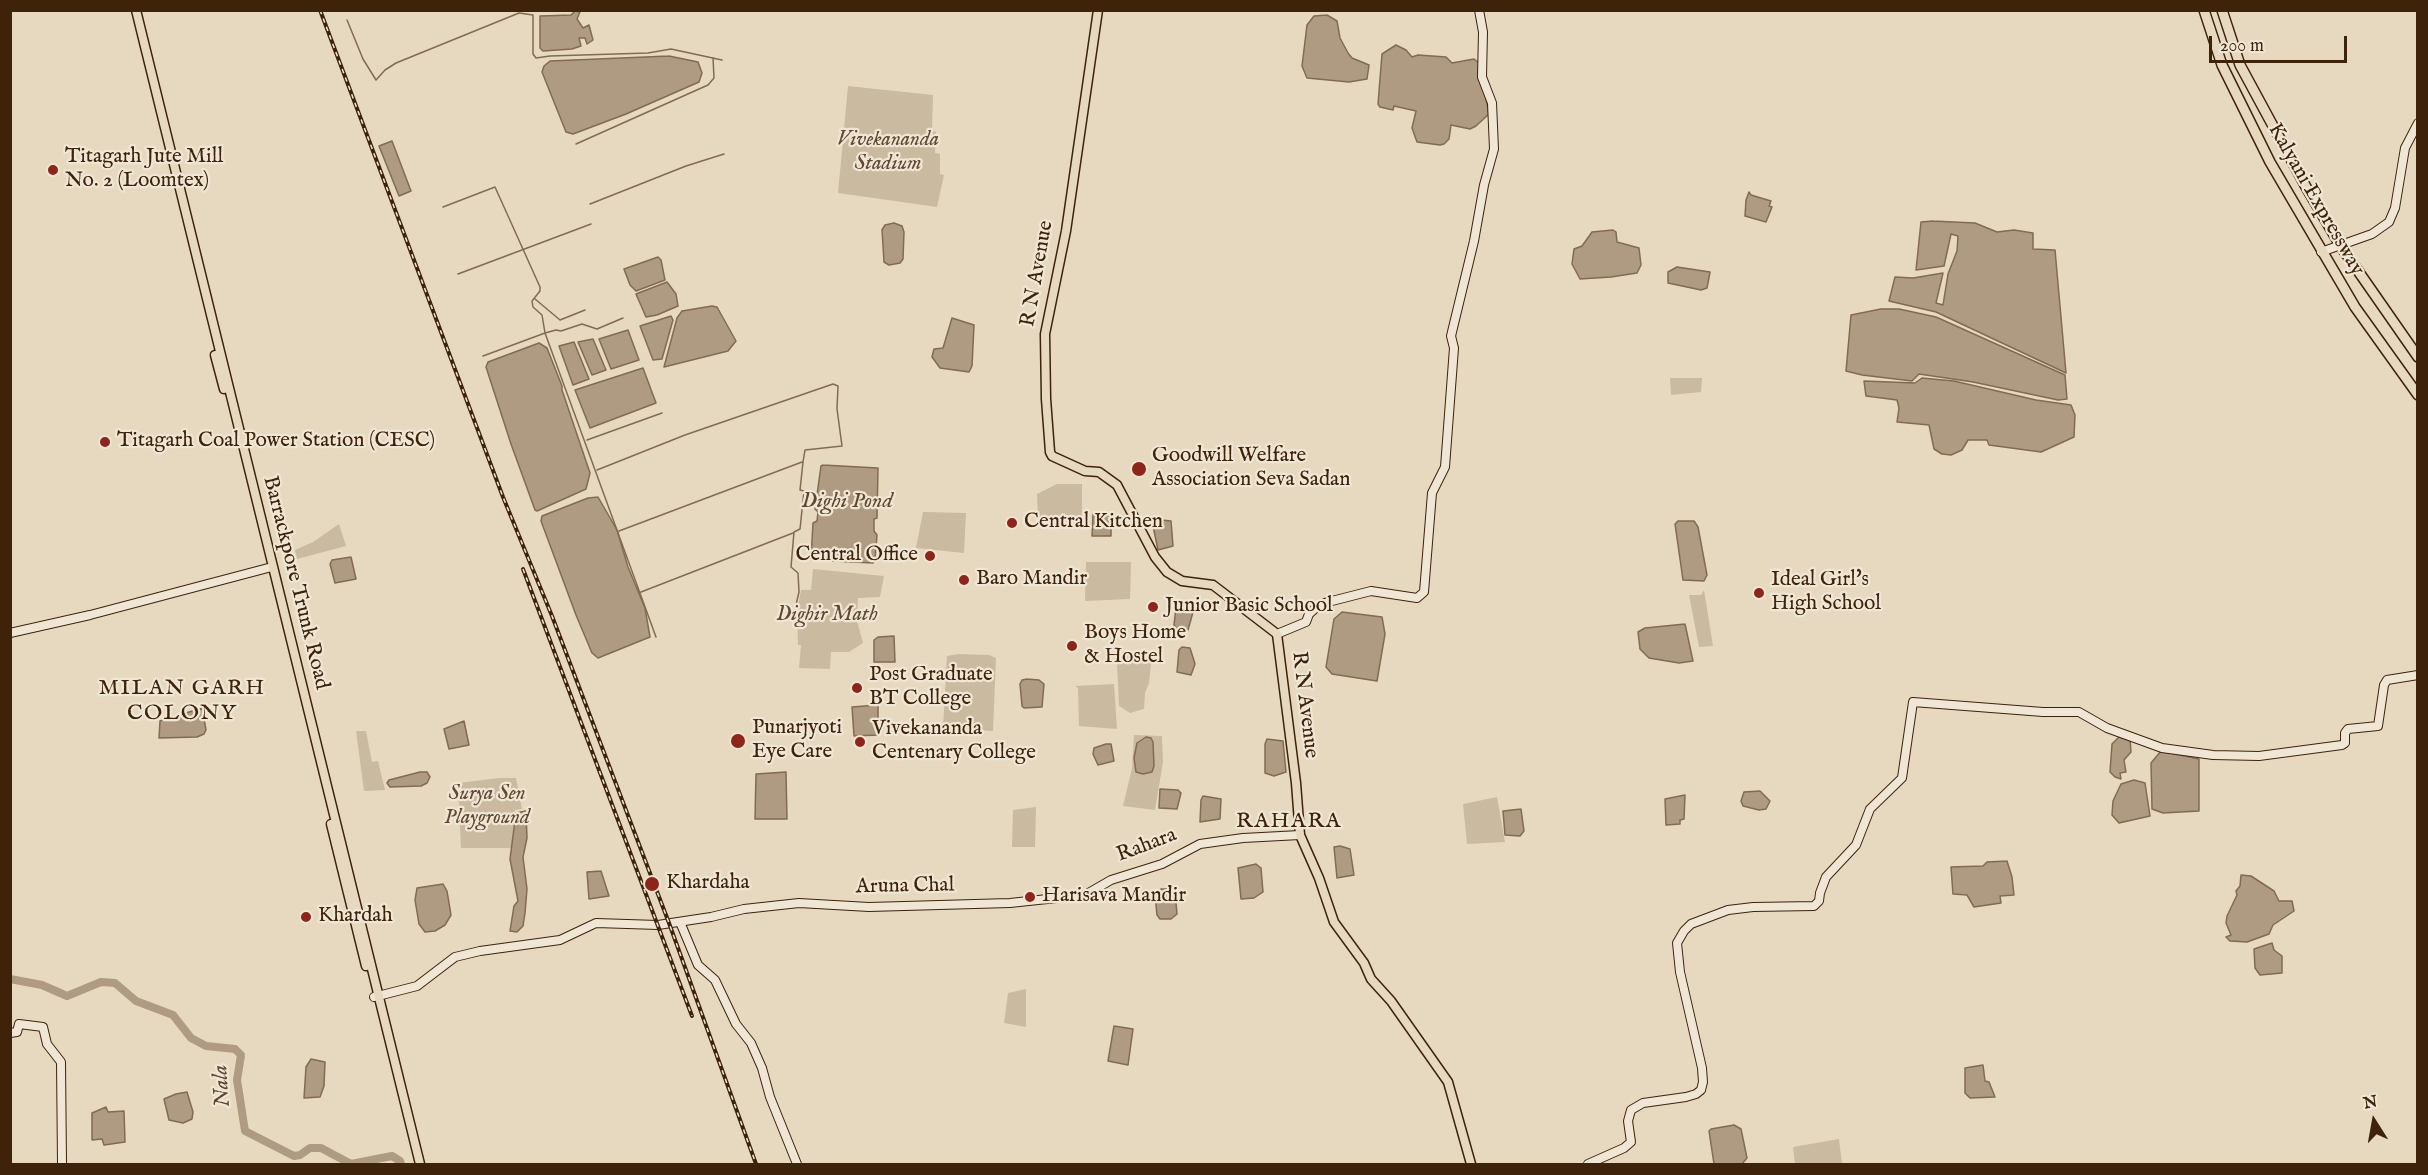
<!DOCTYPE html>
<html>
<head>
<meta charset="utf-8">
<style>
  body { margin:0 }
  #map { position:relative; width:2428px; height:1175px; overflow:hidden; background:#e7d9bf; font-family:"IM FELL English",serif }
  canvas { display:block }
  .frame { position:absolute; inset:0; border:12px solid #3f220a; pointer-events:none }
  .north { position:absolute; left:2344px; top:1091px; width:60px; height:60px; -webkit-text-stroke:4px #efe6d5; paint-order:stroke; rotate:349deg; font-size:16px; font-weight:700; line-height:24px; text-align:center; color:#3f220a }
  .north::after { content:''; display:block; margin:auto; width:21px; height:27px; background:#3f220a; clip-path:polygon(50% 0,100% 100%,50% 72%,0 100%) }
  .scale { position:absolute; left:2209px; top:36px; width:138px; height:27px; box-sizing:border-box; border:3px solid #3f220a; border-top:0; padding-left:8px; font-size:18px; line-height:21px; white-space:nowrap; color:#3f220a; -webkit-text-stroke:4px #efe6d5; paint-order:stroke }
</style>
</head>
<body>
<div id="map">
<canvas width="2428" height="1175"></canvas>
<div class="frame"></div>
<div class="north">N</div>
<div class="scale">200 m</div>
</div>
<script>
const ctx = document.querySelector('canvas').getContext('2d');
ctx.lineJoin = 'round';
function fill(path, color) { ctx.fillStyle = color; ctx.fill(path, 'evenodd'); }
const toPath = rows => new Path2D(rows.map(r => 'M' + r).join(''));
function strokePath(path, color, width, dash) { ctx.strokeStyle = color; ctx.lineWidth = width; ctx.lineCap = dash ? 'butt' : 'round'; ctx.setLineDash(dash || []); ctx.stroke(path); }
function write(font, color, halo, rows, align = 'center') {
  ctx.font = font + ' "IM FELL English",serif'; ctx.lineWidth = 4.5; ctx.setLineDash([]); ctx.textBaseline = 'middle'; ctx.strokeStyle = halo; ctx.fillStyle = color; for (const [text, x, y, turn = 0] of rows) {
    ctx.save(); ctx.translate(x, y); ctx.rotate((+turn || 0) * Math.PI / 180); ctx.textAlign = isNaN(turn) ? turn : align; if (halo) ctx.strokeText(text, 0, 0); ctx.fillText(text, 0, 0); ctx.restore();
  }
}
const green = toPath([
  [848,86,933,95,932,130,936,132,935,153,940,154,940,174,944,175,937,207,838,193],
  [1670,378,1702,378,1701,392,1671,395],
  [1057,484,1082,484,1082,521,1038,522,1037,494],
  [923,512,966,513,964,553,916,548],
  [339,524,346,546,297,559,295,550,313,542],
  [1086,562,1131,562,1130,599,1085,601],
  [813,569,884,576,880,597,858,598,857,621,863,643,849,652,831,652,830,669,799,668,801,645,798,645,797,611,801,590,811,590],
  [1704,590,1713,646,1699,647,1689,595,1701,595],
  [958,654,989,655,996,658,993,731,943,728,947,656],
  [1126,656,1146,657,1151,664,1149,683,1145,693,1144,709,1130,713,1119,706,1117,664,1118,658],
  [1114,684,1117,729,1079,726,1078,688,1075,686],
  [356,731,366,731,372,762,378,761,385,790,364,791],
  [1134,735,1162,736,1163,762,1155,810,1123,806,1132,768],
  [499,778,516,778,522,809,515,810,512,848,461,848,458,783],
  [1497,797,1505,842,1467,844,1463,804],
  [1036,807,1035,847,1012,847,1013,810],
  [1026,989,1026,1027,1004,1023,1008,993],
  [1839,1139,1842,1164,1795,1164,1793,1147]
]);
const water = toPath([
  [575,11,580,12,577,19,583,28,589,25,593,40,587,44,585,38,579,38,581,46,572,49,543,51,540,48,540,16,571,15,575,11],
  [1327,15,1337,21,1340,38,1348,53,1352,58,1369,65,1367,79,1349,82,1307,78,1302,66,1307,25,1314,16,1327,15],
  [1396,45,1406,50,1412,57,1418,55,1446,57,1452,63,1474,59,1479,63,1489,114,1476,126,1470,129,1451,125,1449,139,1444,144,1440,145,1417,142,1412,128,1416,111,1394,106,1393,110,1380,107,1378,104,1382,54,1396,45],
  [669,56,698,62,702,73,699,82,626,114,573,134,566,132,542,72,544,66,550,61,669,56],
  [392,141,411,191,399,196,379,146,392,141],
  [1749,192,1751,195,1771,201,1769,206,1772,207,1766,222,1745,216,1746,200,1749,192],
  [1933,221,1975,223,1997,232,2014,230,2033,233,2033,249,2055,250,2066,373,1936,312,1889,301,1895,277,1913,278,1943,273,1936,303,1943,305,1948,274,1957,251,1958,236,1951,234,1944,266,1916,270,1921,222,1933,221],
  [894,223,902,226,904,232,903,259,900,263,889,265,884,262,882,230,885,225,894,223],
  [1613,230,1616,232,1617,242,1639,248,1641,265,1637,273,1611,277,1580,279,1572,264,1574,249,1582,246,1592,232,1613,230],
  [658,257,661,260,665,280,636,291,630,285,624,269,658,257],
  [1677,267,1710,272,1707,288,1701,290,1668,283,1668,272,1677,267],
  [667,282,676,294,678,306,657,315,646,317,636,294,667,282],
  [712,306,717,307,736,341,728,351,664,367,677,318,682,311,712,306],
  [1881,309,1899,309,1936,317,2065,375,2067,399,2058,400,1973,382,1919,374,1912,381,1862,375,1846,371,1851,315,1881,309],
  [671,316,673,320,662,359,653,360,640,326,671,316],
  [952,318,974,325,972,366,969,372,940,368,932,357,934,349,943,348,952,318],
  [628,330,639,360,611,369,599,339,628,330],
  [593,339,606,370,592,375,578,342,593,339],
  [574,342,589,379,573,385,559,346,574,342],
  [539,343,547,348,562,386,562,390,590,473,586,489,537,511,535,510,511,444,486,367,488,362,539,343],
  [643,368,656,403,590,428,575,390,643,368],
  [1922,378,1954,381,2036,400,2071,405,2075,415,2074,437,2041,452,1989,445,1987,440,1968,440,1962,450,1951,455,1942,454,1934,449,1929,425,1897,422,1899,408,1897,400,1866,396,1864,381,1915,383,1922,378],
  [823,465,878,468,877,518,874,519,874,531,877,535,875,560,873,563,812,560,811,558,813,523,817,521,818,512,815,509,821,466,823,465],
  [598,497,617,530,628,567,645,608,650,637,598,658,592,653,576,615,541,521,542,516,588,498,598,497],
  [1093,514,1111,514,1111,536,1092,536,1093,514],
  [1161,520,1171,521,1173,546,1158,550,1153,526,1155,522,1161,520],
  [1678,521,1694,521,1698,527,1707,575,1704,581,1683,580,1675,524,1678,521],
  [351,557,356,579,335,583,330,564,332,560,351,557],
  [1180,605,1188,607,1193,612,1188,630,1176,628,1174,625,1176,608,1180,605],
  [1342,612,1382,617,1385,634,1377,681,1332,674,1326,667,1334,619,1342,612],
  [1685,624,1693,661,1679,663,1649,658,1640,649,1638,632,1645,628,1685,624],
  [894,636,895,662,874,662,874,640,878,637,894,636],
  [1182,647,1190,648,1195,664,1191,675,1177,672,1179,650,1182,647],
  [1027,679,1039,680,1044,684,1042,707,1024,708,1022,706,1020,684,1022,680,1027,679],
  [878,705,878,735,854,736,852,707,878,705],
  [202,708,206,730,204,734,197,737,159,738,160,721,202,708],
  [464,721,469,745,449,749,444,729,464,721],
  [2120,736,2130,739,2131,752,2124,760,2126,772,2120,773,2121,779,2115,777,2110,772,2112,744,2120,736],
  [1146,737,1151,738,1153,742,1154,766,1152,772,1143,774,1136,772,1134,758,1137,743,1146,737],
  [1267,739,1283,741,1286,772,1274,776,1265,773,1265,744,1267,739],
  [1106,744,1111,744,1114,761,1098,765,1093,754,1094,748,1106,744],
  [2161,751,2199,759,2199,811,2163,813,2152,809,2151,763,2161,751],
  [420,772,427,772,430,777,427,783,421,786,390,787,387,783,389,780,420,772],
  [786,772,787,819,755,819,756,774,786,772],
  [2134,780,2145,783,2150,816,2119,823,2112,815,2113,801,2121,784,2134,780],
  [1160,789,1178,790,1181,793,1177,809,1159,808,1160,789],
  [1760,791,1770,801,1766,809,1759,810,1743,806,1741,801,1744,792,1760,791],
  [1685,795,1684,819,1680,820,1680,824,1666,825,1665,799,1685,795],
  [1203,796,1221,799,1220,819,1200,822,1201,800,1203,796],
  [1521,809,1524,831,1520,836,1505,835,1503,811,1521,809],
  [526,811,527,838,523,857,527,889,525,913,523,926,517,932,510,931,514,906,518,901,510,859,516,813,526,811],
  [1340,846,1350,849,1354,875,1337,878,1334,847,1340,846],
  [2007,861,2012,877,2014,895,2000,896,2001,903,1974,907,1967,895,1953,894,1951,867,1983,866,1987,862,2007,861],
  [1256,864,1261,868,1263,892,1254,898,1241,899,1238,868,1256,864],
  [601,871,609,896,589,899,587,872,601,871],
  [2241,875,2251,876,2274,891,2279,901,2292,901,2294,911,2273,925,2269,934,2247,942,2230,941,2226,937,2231,935,2226,923,2227,916,2237,895,2236,891,2240,886,2241,875],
  [443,884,447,891,451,915,445,925,435,931,425,932,419,924,415,900,417,888,443,884],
  [1161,889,1171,889,1175,892,1177,914,1171,919,1160,919,1157,915,1155,895,1161,889],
  [2272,943,2274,950,2282,956,2282,973,2260,975,2255,968,2254,949,2272,943],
  [1114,1026,1133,1029,1128,1065,1108,1061,1114,1026],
  [311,1059,325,1062,324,1086,320,1097,304,1098,306,1067,311,1059],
  [1983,1065,1985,1081,1989,1082,1995,1097,1970,1098,1965,1093,1965,1068,1983,1065],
  [187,1092,193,1112,192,1119,183,1123,169,1120,164,1099,176,1094,187,1092],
  [106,1107,108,1112,124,1111,125,1142,104,1145,102,1139,92,1140,92,1113,106,1107],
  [1734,1125,1741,1129,1747,1158,1742,1164,1714,1164,1709,1131,1711,1129,1734,1125]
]);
const stream = toPath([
  [347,20,363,59,376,80,385,70,396,63,519,13,533,15,533,54,536,58,550,56,648,53,671,49,722,60],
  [576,144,708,85,714,78,713,58],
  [590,204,686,166,724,154],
  [443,207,495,187,540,287,540,291,532,301,533,307,542,315,545,333,656,637],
  [458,274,591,224],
  [535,299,560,320,585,310],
  [483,356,545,333,556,330,561,331,582,324,597,329,623,318],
  [587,440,662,413],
  [597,470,685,435,833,384,838,386,837,409,842,446,805,450,803,462,800,490,804,491,800,529,794,532,791,567,798,573,799,592,795,609],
  [619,531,802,462],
  [641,592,793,533]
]);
const river = toPath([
  [10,979,42,985,67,996,101,982,115,983,136,1001,173,1015,191,1038,206,1046,235,1049,241,1055,237,1080,245,1131,294,1156,300,1155,310,1148,321,1148,351,1164,392,1156,400,1161,401,1164]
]);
const secondary = toPath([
  [2321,252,2372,234,2389,222,2395,208,2405,148,2418,123],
  [10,633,90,615,268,568],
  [1277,634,1306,622,1309,614,1318,606,1328,602,1371,591,1417,598,1424,592,1432,493,1445,467,1454,348,1451,336,1474,241,1484,185,1494,149,1492,103,1482,77,1483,32,1479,10],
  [680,922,698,965,715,980,736,1024,751,1043,762,1068,770,1097,797,1164],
  [374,997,417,986,455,957,480,951,560,940,596,923,658,925,711,917,744,909,799,903,869,907,1010,903,1085,895,1111,880,1162,864,1200,844,1243,838,1300,835],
  [10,1033,17,1032,19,1024,43,1027,47,1044,61,1062,62,1164],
  [1588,1164,1624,1148,1631,1142,1628,1121,1631,1110,1643,1103,1686,1097,1696,1094,1701,1090,1703,1082,1702,1068,1680,972,1677,943,1684,931,1691,924,1728,910,1753,907,1814,906,1819,901,1820,893,1826,877,1856,845,1870,809,1902,778,1913,702,2043,712,2079,712,2107,728,2162,748,2213,755,2259,756,2342,745,2345,743,2345,733,2348,729,2378,726,2384,685,2387,680,2418,675]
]);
const primary = toPath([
  [136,10,420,1164],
  [1098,10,1066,231,1045,334,1046,399,1050,452,1052,456,1085,471,1099,472,1117,485,1155,557,1167,572,1182,581,1213,585,1277,634,1296,783,1300,835,1319,878,1334,922,1364,963,1371,979,1391,1001,1448,1082,1471,1164],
  [215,355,224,389],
  [331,824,366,966]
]);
const highway = toPath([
  [2204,10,2222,65,2270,162,2355,307,2418,395],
  [2222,10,2240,65,2306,187,2340,245,2418,357]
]);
const rail = toPath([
  [320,10,503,497,552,616,669,923,756,1164],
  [523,569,692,1016]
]);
const markers = [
  [53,170,6,"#8f2418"],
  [105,442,6,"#8f2418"],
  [1139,469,8,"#8f2418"],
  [1012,523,6,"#8f2418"],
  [930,556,6,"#8f2418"],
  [964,580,6,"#8f2418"],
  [1759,593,6,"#8f2418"],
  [1153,607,6,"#8f2418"],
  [1072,646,6,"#8f2418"],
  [857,688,6,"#8f2418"],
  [738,741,8,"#8f2418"],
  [860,742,6,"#8f2418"],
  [652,884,8,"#8f2418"],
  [1030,897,6,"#8f2418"],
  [306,917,6,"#8f2418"]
];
const parkNames = [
  ["Vivekananda",888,141],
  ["Stadium",888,165],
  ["Dighir Math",827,616],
  ["Surya Sen",487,795],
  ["Playground",487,819]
];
const poiNames = [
  ["Titagarh Jute Mill",65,158],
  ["No. 2 (Loomtex)",65,182],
  ["Titagarh Coal Power Station (CESC)",117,442],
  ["Goodwill Welfare",1152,457],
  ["Association Seva Sadan",1152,481],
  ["Central Kitchen",1024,523],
  ["Central Office",918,556,"right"],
  ["Baro Mandir",976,580],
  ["Ideal Girl's",1771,581],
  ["High School",1771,605],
  ["Junior Basic School",1165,607],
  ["Boys Home",1084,634],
  ["& Hostel",1084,658],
  ["Post Graduate",869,676],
  ["BT College",869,700],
  ["Punarjyoti",752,729],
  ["Eye Care",752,753],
  ["Vivekananda",872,730],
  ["Centenary College",872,754],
  ["Khardaha",666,884],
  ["Harisava Mandir",1042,897],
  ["Khardah",318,917]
];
const streetNames = [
  ["Kalyani Expressway",2315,200,60],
  ["R N Avenue",1038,274,-80],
  ["Barrackpore Trunk Road",295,583,76],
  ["R N Avenue",1304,705,83],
  ["Rahara",1147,846,-21],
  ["Aruna Chal",905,887,-1]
];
const waterNames = [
  ["Dighi Pond",847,502],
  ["Nala",223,1086,-94]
];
const neighbourhoodNames = [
  ["MILAN GARH",182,689],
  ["COLONY",182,714],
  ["RAHARA",1289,822]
];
fill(green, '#cabaa0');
fill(water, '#ae9b81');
strokePath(water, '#826b51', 1.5);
strokePath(stream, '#826b51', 1.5);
strokePath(river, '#ae9b81', 8);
strokePath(secondary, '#3f220a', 10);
strokePath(primary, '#3f220a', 11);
strokePath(highway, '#3f220a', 12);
strokePath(secondary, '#efe6d5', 8);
strokePath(primary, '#e7d9bf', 8);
strokePath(highway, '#e7d9bf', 9);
strokePath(rail, '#3f220a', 4);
strokePath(rail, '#efe6d5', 1.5, [4.5]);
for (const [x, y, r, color] of markers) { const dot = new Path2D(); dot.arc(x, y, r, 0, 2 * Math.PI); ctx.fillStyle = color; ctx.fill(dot); strokePath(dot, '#efe6d5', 2); }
write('italic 21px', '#624830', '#efe6d5', parkNames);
write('21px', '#3f220a', '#efe6d5', poiNames, 'left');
write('21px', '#3f220a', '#efe6d5', streetNames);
write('italic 22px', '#60462e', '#efe6d5', waterNames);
ctx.letterSpacing = '1.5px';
write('22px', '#3f220a', '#efe6d5', neighbourhoodNames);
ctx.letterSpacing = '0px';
</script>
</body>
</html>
